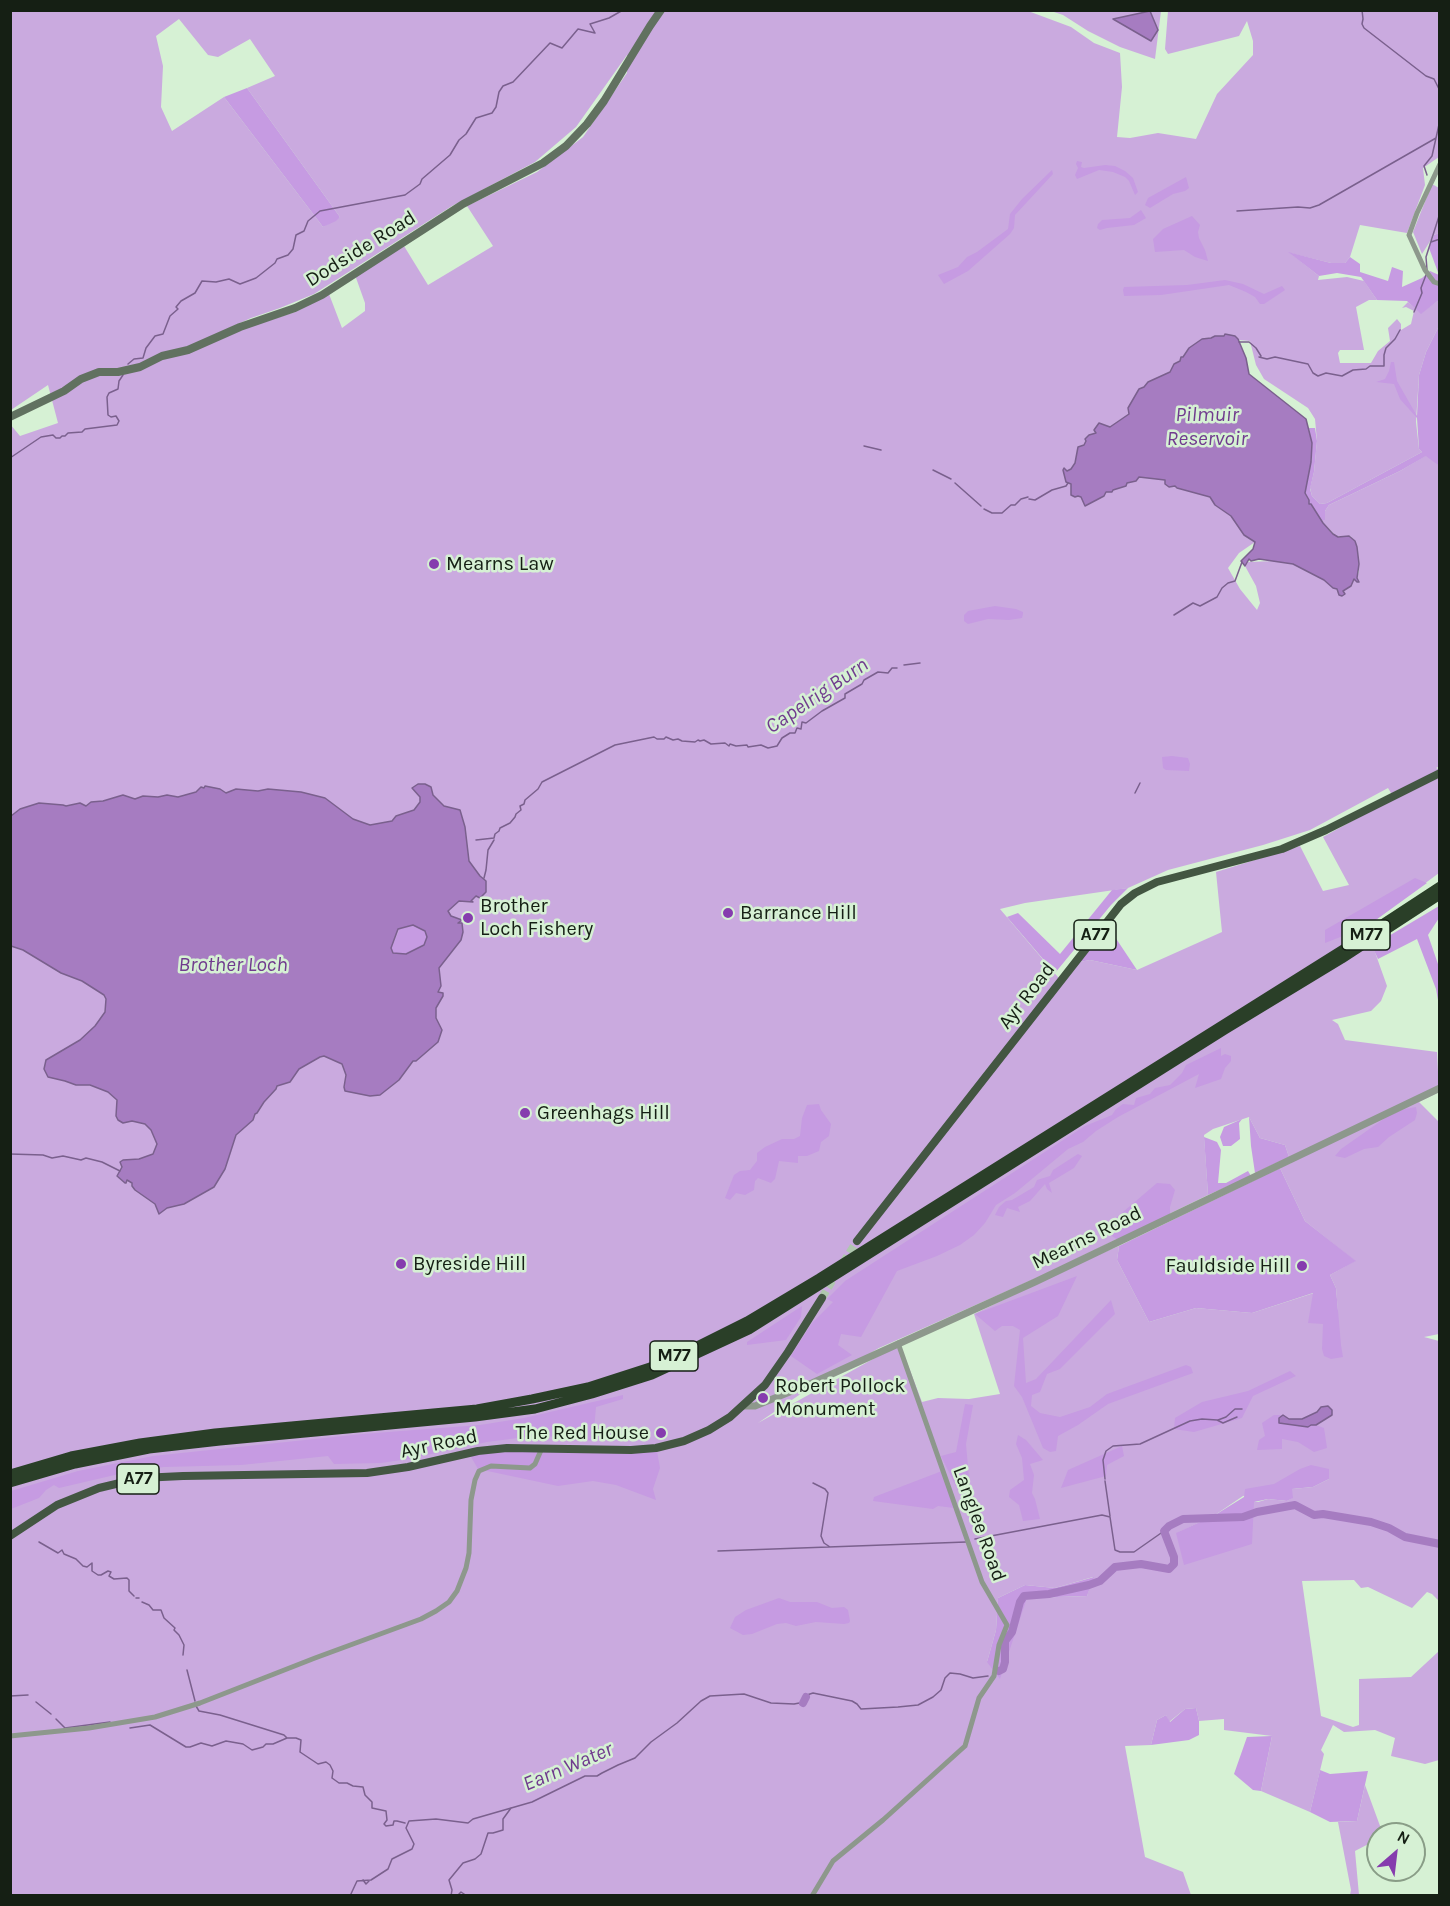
<!DOCTYPE html>
<html>
<head>
<meta charset="utf-8">
<style>
  body { margin:0 }
  #map { position:relative; width:1450px; height:1906px; overflow:hidden; background:#d6f1d4; font-family:Karla,sans-serif }
  canvas { display:block }
  .frame { position:absolute; inset:0; border:12px solid #151f14; pointer-events:none }
  .north { position:absolute; left:1366px; top:1822px; width:60px; height:60px; box-sizing:border-box; background:#d6f1d4; border:2px solid #899d87; border-radius:50%; rotate:28deg; font-size:16px; font-weight:700; line-height:24px; text-align:center; color:#151f14 }
  .north::after { content:''; display:block; margin:auto; width:21px; height:27px; background:#863cae; clip-path:polygon(50% 0,100% 100%,50% 72%,0 100%) }
</style>
</head>
<body>
<div id="map">
<canvas width="1450" height="1906"></canvas>
<div class="frame"></div>
<div class="north">N</div>
</div>
<script>
const ctx = document.querySelector('canvas').getContext('2d');
ctx.lineJoin = 'round';
function fill(path, color) { ctx.fillStyle = color; ctx.fill(path, 'evenodd'); }
const toPath = rows => new Path2D(rows.map(r => 'M' + r).join(''));
function strokePath(path, color, width, dash) { ctx.strokeStyle = color; ctx.lineWidth = width; ctx.lineCap = dash ? 'butt' : 'round'; ctx.setLineDash(dash || []); ctx.stroke(path); }
function write(font, color, halo, rows, align = 'center') {
  ctx.font = font + ' Karla,sans-serif'; ctx.lineWidth = 5; ctx.setLineDash([]); ctx.textBaseline = 'middle'; ctx.strokeStyle = halo; ctx.fillStyle = color; for (const [text, x, y, turn = 0] of rows) {
    ctx.save(); ctx.translate(x, y); ctx.rotate((+turn || 0) * Math.PI / 180); ctx.textAlign = isNaN(turn) ? turn : align; if (halo) ctx.strokeText(text, 0, 0); ctx.fillText(text, 0, 0); ctx.restore();
  }
}
const green = toPath([
  [10,11,1028,11,1071,27,1094,43,1120,53,1122,87,1117,137,1130,138,1158,133,1196,139,1217,94,1253,55,1253,41,1247,21,1239,36,1168,54,1165,49,1168,11,1439,11,1439,157,1423,168,1425,185,1407,233,1360,225,1350,257,1345,263,1331,263,1290,253,1319,276,1318,280,1347,277,1364,281,1377,300,1369,300,1356,307,1364,350,1340,350,1338,353,1340,363,1371,363,1378,351,1390,341,1388,328,1397,319,1401,324,1401,330,1411,324,1414,311,1406,307,1402,308,1408,302,1421,313,1439,300,1439,326,1426,352,1419,375,1416,422,1419,449,1422,452,1327,503,1320,504,1312,496,1310,488,1314,472,1317,441,1315,419,1308,408,1264,379,1256,365,1250,341,1229,339,1255,542,1239,553,1228,568,1240,589,1257,610,1260,603,1256,586,1245,566,1248,562,1274,561,1293,564,1324,580,1339,591,1348,588,1354,579,1357,578,1359,571,1357,547,1355,541,1350,536,1336,536,1323,523,1321,520,1325,520,1325,511,1329,505,1400,471,1427,455,1439,466,1440,766,1436,768,1440,770,1439,873,1366,927,1387,986,1381,1001,1371,1011,1332,1020,1338,1024,1345,1040,1437,1052,1439,1092,1419,1102,1440,1123,1439,1334,1424,1337,1439,1341,1439,1601,1432,1594,1427,1592,1412,1608,1368,1587,1361,1588,1354,1580,1302,1581,1321,1716,1353,1727,1359,1725,1359,1679,1411,1677,1439,1651,1439,1760,1425,1764,1391,1756,1395,1738,1375,1730,1344,1732,1333,1725,1321,1750,1324,1754,1310,1812,1261,1791,1272,1736,1224,1730,1224,1719,1199,1721,1196,1708,1185,1709,1169,1722,1166,1715,1157,1720,1151,1745,1125,1746,1145,1857,1183,1872,1191,1895,11,1895,10,424,20,436,58,423,48,385,11,410],
  [179,19,208,55,218,57,250,39,275,76,247,88,340,217,323,227,224,97,172,131,161,107,163,66,156,36],
  [627,55,627,73,583,137,537,172,467,206,493,246,428,285,404,246,355,275,365,303,365,311,342,328,329,294,295,312,185,348,251,318,280,308,314,294,452,206,535,162,576,127],
  [1388,788,1394,798,1323,837,1349,885,1323,891,1300,846,1216,872,1222,932,1137,970,1090,960,1079,962,1063,983,1000,909,1025,903,1128,888,1168,870,1263,845,1310,830],
  [1249,1117,1260,1138,1285,1145,1291,1163,1280,1168,1305,1221,1355,1261,1330,1275,1336,1288,1338,1313,1314,1293,1252,1313,1196,1308,1149,1322,1117,1260,1119,1246,1095,1256,974,1314,1000,1394,969,1399,938,1398,922,1402,900,1344,758,1423,805,1391,879,1348,1043,1275,1208,1195,1204,1135,1213,1129],
  [1329,1479,1313,1487,1292,1489,1292,1498,1287,1501,1268,1499,1258,1502,1254,1502,1177,1533,1215,1515,1243,1496,1269,1492],
  [1093,1577,1087,1596,1027,1598,987,1662,996,1630,998,1598,1025,1585,1055,1588],
  [1051,11,1161,11,1155,59,1120,47,1088,31,1063,15],
  [1432,184,1439,188,1439,233,1434,235,1422,254,1413,232],
  [1365,1785,1383,1834,1378,1834,1378,1839,1355,1851,1359,1895,1350,1895,1351,1890,1338,1822,1357,1821]
]);
const forest = toPath([
  [247,88,340,217,336,221,323,227,224,97],
  [1077,161,1082,162,1081,167,1084,168,1105,165,1115,166,1125,171,1133,178,1138,192,1135,195,1129,181,1125,177,1113,172,1099,170,1077,179,1075,175,1078,168,1076,164],
  [1052,170,1053,174,1015,215,1014,228,1010,234,968,271,944,284,938,275,958,267,967,257,977,252,1008,229,1010,214,1022,199],
  [1186,177,1189,188,1185,191,1173,194,1150,208,1145,205,1148,198],
  [1141,210,1146,218,1134,225,1107,228,1100,230,1097,228,1098,224,1102,220,1130,218],
  [1192,216,1200,225,1198,232,1199,238,1205,250,1208,261,1195,257,1184,250,1155,252,1153,239,1163,229],
  [1439,233,1439,300,1421,314,1407,301,1377,300,1361,277,1337,273,1319,276,1288,252,1331,263,1345,263,1350,257,1360,264,1360,272,1388,281,1392,267,1403,271,1402,287,1422,278,1430,271,1439,275,1429,248,1434,235],
  [1225,280,1243,284,1264,294,1282,286,1285,290,1264,304,1260,304,1255,297,1246,292,1229,285,1161,295,1124,296,1123,290,1124,287,1187,285],
  [1439,326,1439,466,1426,456,1400,471,1329,505,1325,511,1325,520,1321,520,1312,505,1309,504,1309,500,1305,493,1312,457,1309,428,1315,428,1317,441,1314,472,1310,489,1312,496,1320,504,1327,503,1422,452,1419,449,1417,418,1400,399,1394,384,1376,382,1385,379,1389,371,1391,362,1394,362,1397,381,1417,416,1419,375,1426,352],
  [995,606,1016,609,1023,612,1023,614,1022,618,1009,620,988,619,968,624,964,621,964,615,968,611],
  [1172,756,1188,758,1190,764,1189,771,1166,770,1163,768,1162,757],
  [1415,878,1427,883,1366,927,1325,943,1325,930],
  [1128,888,1111,905,1055,973,1007,917,1018,913,1060,954,1112,890],
  [1439,906,1439,918,1428,935,1439,967,1439,1006,1436,989,1417,939,1378,959,1372,946],
  [413,925,425,931,427,937,424,945,406,954,393,953,391,949,399,931,398,929],
  [1109,928,1137,970,1090,960,1079,962],
  [1221,1048,1221,1056,1225,1054,1231,1056,1231,1061,1225,1068,1221,1079,1195,1088,1199,1074,1118,1117,1096,1131,1083,1142,1068,1149,1015,1193,996,1205,985,1223,974,1235,960,1245,937,1256,897,1271,861,1337,841,1334,838,1345,852,1355,817,1374,791,1356,812,1323,833,1302,827,1299,845,1281,1085,1126,1112,1115,1116,1109,1123,1104,1134,1105,1136,1098,1150,1094,1155,1088,1170,1085,1182,1073,1186,1065],
  [819,1104,821,1110,831,1124,829,1136,821,1142,819,1151,807,1156,798,1156,798,1163,779,1161,775,1179,771,1183,758,1178,755,1181,754,1190,745,1195,736,1193,730,1200,725,1198,734,1175,740,1171,750,1170,757,1161,757,1153,765,1147,782,1139,794,1139,800,1136,802,1118,807,1105],
  [1416,1107,1417,1113,1415,1120,1389,1137,1378,1147,1364,1149,1345,1158,1335,1156,1341,1149,1388,1116,1405,1109],
  [1249,1117,1260,1138,1285,1145,1289,1157,1255,1173,1251,1146],
  [1242,1119,1239,1123,1240,1139,1231,1146,1223,1146,1220,1137,1224,1127],
  [1204,1137,1217,1142,1221,1150,1218,1183,1226,1183,1248,1171,1251,1176,1208,1195],
  [1078,1154,1082,1156,1074,1168,1049,1183,1052,1193,1047,1189,1045,1184,1030,1201,1018,1207,1020,1212,1007,1208,1003,1217,995,1215,999,1207,1006,1201,1012,1200,1034,1187,1037,1180,1050,1176,1053,1170],
  [1280,1168,1305,1221,1356,1261,1330,1275,1336,1288,1341,1345,1343,1357,1331,1359,1324,1356,1322,1349,1323,1324,1308,1323,1313,1293,1252,1313,1196,1308,1149,1322,1117,1260,1119,1246],
  [1157,1183,1170,1184,1175,1190,1170,1207,1170,1214,1118,1240,1112,1236,1109,1230,1116,1218],
  [1077,1276,1058,1316,1023,1338,1026,1383,1036,1379,1111,1300,1115,1314,1060,1369,1047,1374,1040,1392,1032,1395,1031,1406,1040,1413,1060,1417,1090,1407,1107,1394,1186,1365,1191,1367,1193,1373,1108,1404,1078,1425,1058,1436,1056,1451,1050,1452,1043,1448,1022,1397,1014,1386,1020,1330,1013,1326,1002,1326,995,1331,975,1314],
  [802,1306,801,1317,786,1340,747,1345,747,1342],
  [1290,1371,1296,1376,1253,1396,1242,1418,1194,1432,1174,1429,1175,1418,1202,1402,1248,1391],
  [623,1395,623,1399,596,1407,593,1441,564,1437,533,1436,487,1442,408,1459,381,1463,334,1464,328,1456,241,1465,164,1467,136,1470,59,1488,54,1485,46,1490,39,1498,11,1509,11,1491,78,1471,153,1456,362,1434,480,1425,524,1418],
  [965,1404,973,1405,966,1444,970,1490,980,1509,978,1515,970,1515,941,1456,956,1452],
  [1274,1415,1283,1415,1279,1418,1280,1423,1316,1425,1324,1428,1327,1448,1314,1452,1298,1442,1282,1439,1282,1449,1257,1450,1259,1440,1265,1436,1262,1423],
  [1018,1435,1026,1440,1043,1460,1030,1464,1034,1475,1032,1493,1035,1499,1040,1519,1023,1521,1019,1505,1009,1497,1010,1490,1024,1480,1022,1458,1016,1444],
  [1122,1446,1124,1456,1107,1465,1106,1476,1061,1488,1068,1470],
  [536,1450,657,1451,660,1468,653,1489,656,1500,616,1485,593,1481,558,1486,478,1469,470,1455],
  [1311,1465,1329,1469,1329,1479,1313,1487,1292,1489,1293,1498,1287,1501,1268,1499,1254,1502,1252,1544,1184,1565,1176,1533,1215,1515,1244,1497,1245,1489,1274,1484,1300,1469],
  [942,1471,954,1508,938,1506,933,1509,873,1501,874,1497],
  [1094,1577,1087,1596,1027,1598,1000,1679,987,1662,996,1630,998,1598,1025,1585,1055,1588],
  [779,1598,790,1602,817,1602,832,1608,844,1607,848,1610,850,1621,849,1623,844,1624,816,1622,796,1626,786,1623,777,1624,752,1634,743,1635,730,1628,735,1617,746,1610],
  [1196,1708,1199,1721,1199,1735,1189,1740,1151,1745,1157,1720,1166,1715,1170,1722,1185,1709],
  [1272,1736,1261,1791,1253,1790,1234,1774,1247,1737],
  [1320,1770,1330,1774,1368,1771,1357,1821,1330,1822,1310,1812]
]);
const water = toPath([
  [1150,11,1158,30,1151,41,1113,19,1150,11],
  [1225,334,1235,336,1238,339,1246,358,1249,374,1306,419,1312,443,1311,462,1305,493,1309,500,1309,504,1311,504,1323,523,1333,534,1338,537,1349,536,1355,541,1357,547,1359,564,1357,578,1359,582,1357,582,1354,579,1351,586,1343,591,1345,594,1342,596,1339,595,1337,589,1333,588,1324,580,1293,564,1259,559,1251,561,1249,559,1245,566,1241,561,1253,549,1255,542,1244,535,1231,516,1215,505,1210,497,1177,488,1175,486,1169,487,1165,484,1165,480,1139,477,1136,481,1127,483,1126,486,1113,490,1112,492,1106,492,1104,496,1085,506,1081,497,1078,496,1075,497,1071,495,1071,484,1066,482,1063,470,1064,468,1067,471,1071,469,1075,463,1078,447,1084,445,1086,441,1085,439,1089,435,1096,433,1094,430,1099,423,1110,427,1129,414,1128,408,1139,389,1144,387,1148,382,1170,372,1174,364,1180,361,1181,357,1183,357,1189,348,1202,339,1211,338,1215,336,1224,336,1225,334],
  [418,784,425,784,431,787,433,795,444,806,460,810,465,827,469,861,480,876,486,881,486,892,480,898,476,896,471,901,473,902,459,901,448,911,451,916,462,920,458,923,462,923,463,932,461,940,439,968,441,986,438,992,443,993,443,996,436,1008,436,1018,442,1030,438,1042,416,1061,413,1061,399,1080,380,1095,370,1096,345,1091,344,1087,346,1075,342,1064,324,1056,320,1057,299,1069,290,1082,277,1086,276,1089,264,1102,257,1113,255,1114,253,1120,236,1135,225,1169,214,1187,184,1204,167,1208,159,1214,155,1204,135,1190,132,1186,132,1183,127,1180,126,1183,125,1183,117,1176,122,1167,120,1162,123,1160,139,1159,153,1154,157,1144,151,1130,145,1124,132,1121,123,1123,118,1120,116,1116,117,1100,108,1092,90,1085,76,1085,65,1081,48,1077,44,1069,46,1060,80,1040,95,1026,105,1012,106,999,104,995,82,981,61,973,23,950,11,946,11,816,20,809,39,803,63,805,66,806,80,803,86,806,91,802,103,801,123,795,135,799,143,796,158,797,167,795,178,797,196,792,201,787,204,788,205,786,220,789,226,793,236,789,258,791,268,789,301,792,325,798,353,819,370,825,392,821,396,816,414,810,420,802,420,797,412,788,418,784],
  [413,925,425,931,427,937,424,945,406,954,393,953,391,948,398,929,413,925],
  [1328,1406,1332,1410,1332,1415,1316,1425,1311,1425,1308,1427,1279,1423,1279,1418,1283,1415,1289,1419,1302,1419,1317,1412,1321,1407,1328,1406]
]);
const stream = toPath([
  [1362,10,1363,19,1362,24,1364,28,1426,76,1434,79,1439,89,1440,97],
  [1427,175,1424,166,1432,156,1440,120],
  [1237,211,1298,207,1310,208,1319,205,1436,138],
  [1431,242,1440,239],
  [1427,270,1426,257,1440,213],
  [1414,312,1422,293,1421,288,1426,275],
  [1239,342,1249,342,1256,348,1261,356],
  [1259,357,1267,359,1275,357,1308,364,1313,373,1318,376,1326,373,1342,376,1353,370,1366,369,1370,366,1384,366,1384,355,1386,348,1395,339,1400,330],
  [128,364,134,359,143,358,146,348,155,336,163,334,170,316,178,309,176,307,181,301,195,293,202,281,216,282,229,279,240,284,256,278,275,263,277,259,288,255,293,249,296,235,304,231,308,221,320,211,405,195,420,184,422,179,450,155,459,140,466,134,476,118,492,113,496,107,499,92,503,86,513,82,550,43,562,48,578,29,595,33,590,24,609,18,623,10],
  [864,446,881,450],
  [10,458,41,437,53,435,56,438,60,438,62,436,65,436,68,433,82,432,85,429,117,425,119,421,116,416,111,417,108,415,107,397,109,393,118,389,119,381,123,375],
  [933,470,951,479],
  [955,483,981,506],
  [1029,499,1035,500,1052,490,1066,486,1068,483],
  [984,509,992,513,1002,513,1011,505,1015,505,1021,499,1028,497],
  [1174,615,1193,603,1200,606,1217,597,1222,588,1228,583,1235,581,1242,562],
  [904,665,920,663],
  [1135,793,1140,783],
  [476,840,494,838,495,834,499,831,500,828,510,823,515,817,516,814,521,810,520,806,524,804,525,800,538,789,542,782,615,745,654,737,657,739,664,739,666,737,673,740,678,739,682,741,695,742,698,740,700,741,704,740,711,744,725,743,729,746,730,744,736,746,747,745,748,747,761,745,768,748,777,746,782,738,790,733,795,733,797,728,801,729,802,722,806,723,822,711,845,698,845,694,862,684,864,680,878,672,888,673,892,668,897,668],
  [484,878,486,870,488,850,494,840],
  [10,1154,43,1155,52,1158,63,1156,81,1160,86,1158,102,1162,120,1171],
  [1218,1420,1226,1417,1235,1409,1242,1409],
  [1105,1479,1103,1460,1106,1451,1113,1446,1140,1444,1190,1421,1202,1419,1217,1420,1223,1423,1237,1417],
  [1105,1481,1110,1516],
  [813,1483,825,1489,828,1493,821,1536,824,1543,830,1547],
  [975,1539,1102,1515,1110,1517,1115,1550,1120,1552,1134,1552,1164,1531],
  [39,1542,58,1553,62,1550,64,1554,76,1559,83,1566,87,1567,92,1563,92,1571,98,1575,101,1575,108,1571,111,1572,109,1576,114,1579,127,1578,129,1580,129,1591,134,1596],
  [718,1551,966,1542],
  [136,1598,139,1598],
  [142,1602,149,1605,153,1610,161,1610,164,1618,175,1628,174,1630,179,1635,184,1645,183,1655],
  [187,1670,195,1701],
  [10,1696,28,1695],
  [36,1702,51,1714],
  [196,1706,199,1711,220,1715,284,1735,287,1738,296,1738,301,1740,300,1752,318,1764,326,1762,330,1765,333,1771,332,1778,339,1783,347,1783,353,1786,363,1787,365,1795,372,1802,372,1808,386,1811,387,1820,384,1824,386,1826,393,1825,394,1821,397,1821,405,1823],
  [56,1719,65,1728,110,1722],
  [130,1728,150,1725,186,1747,190,1747,201,1743,212,1746,226,1741,243,1744,252,1750,263,1747,266,1744,273,1744,287,1738],
  [363,1880,366,1884,369,1881],
  [350,1896,357,1881,371,1880,388,1869,392,1859,412,1849,414,1844,406,1828,409,1821,436,1819,468,1823,473,1819,532,1802,585,1776,597,1776,602,1773,618,1765,635,1758,651,1742,677,1723,701,1701,710,1696,744,1694,771,1703,794,1704,805,1702,807,1695,813,1693,852,1701,857,1704,861,1709,898,1707,918,1705,933,1697,941,1690,945,1678,950,1673,960,1674,973,1678,988,1676],
  [451,1896,452,1890,449,1880,463,1863,475,1859,481,1854,488,1833,493,1833,503,1830,503,1819,511,1808],
  [457,1896,461,1892,467,1896]
]);
const river = toPath([
  [999,1671,1003,1669,1005,1662,1005,1641,1012,1632,1020,1602,1024,1596,1049,1594,1089,1585,1100,1581,1115,1567,1141,1564,1169,1569,1174,1564,1174,1557,1164,1531,1169,1526,1183,1519,1243,1517,1257,1512,1295,1505,1314,1515,1323,1514,1371,1522,1389,1528,1405,1537,1440,1544],
  [803,1703,806,1697]
]);
const primaryTunnel = toPath([
  [843,1263,857,1241],
  [822,1298,836,1274]
]);
const minor = toPath([
  [1440,164,1417,213,1409,235,1425,270,1434,282,1440,284],
  [10,1736,89,1728,155,1717,200,1703,315,1658,421,1619,436,1611,449,1602,457,1591,466,1568,469,1553,471,1500,475,1480,479,1471,491,1466,530,1468,535,1464,542,1448],
  [812,1896,833,1861,883,1820,965,1746,979,1698,994,1676,999,1645,1007,1625,982,1582,898,1343]
]);
const tertiary = toPath([
  [744,1406,755,1406,812,1383,1035,1282,1440,1088]
]);
const secondary = toPath([
  [10,417,64,391,81,379,99,372,118,372,140,367,162,356,188,350,240,327,295,308,322,295,463,204,543,163,566,146,587,124,604,101,650,26,661,10]
]);
const primary = toPath([
  [857,1241,1121,904,1135,893,1157,882,1282,849,1326,830,1440,773],
  [10,1536,57,1505,99,1488,141,1478,183,1476,367,1473,408,1467,478,1451,507,1448,631,1450,656,1448,684,1441,709,1430,730,1417,765,1385,788,1352,822,1298]
]);
const motorway = toPath([
  [10,1474,71,1456,140,1443,215,1433,477,1409,532,1399,588,1387,650,1367,699,1345,747,1321,819,1278,1359,939,1440,886],
  [10,1483,75,1464,149,1449,220,1441,475,1417,535,1409,592,1394,652,1375,749,1330,1225,1030,1342,959,1440,895]
]);
const markers = [
  [434,564,6,"#863cae"],
  [728,913,6,"#863cae"],
  [468,918,6,"#863cae"],
  [525,1113,6,"#863cae"],
  [401,1264,6,"#863cae"],
  [1302,1266,6,"#863cae"],
  [763,1398,6,"#863cae"],
  [661,1433,6,"#863cae"]
];
const shields = [
  [1095,935,42],
  [1366,935,48],
  [674,1356,48],
  [138,1479,42]
];
const shieldNames = [
  ["A77",1095,935],
  ["M77",1366,935],
  ["M77",674,1356],
  ["A77",138,1479]
];
const streetNames = [
  ["Dodside Road",361,249,-32],
  ["Ayr Road",1027,996,-52],
  ["Mearns Road",1087,1238,-26],
  ["Ayr Road",439,1444,-12],
  ["Langlee Road",979,1524,70]
];
const poiNames = [
  ["Mearns Law",446,564],
  ["Brother",480,906],
  ["Loch Fishery",480,929],
  ["Barrance Hill",740,913],
  ["Greenhags Hill",537,1113],
  ["Byreside Hill",413,1264],
  ["Fauldside Hill",1290,1266,"right"],
  ["Robert Pollock",775,1386],
  ["Monument",775,1409],
  ["The Red House",649,1433,"right"]
];
const waterNames = [
  ["Pilmuir",1207,415],
  ["Reservoir",1207,439],
  ["Capelrig Burn",817,696,-34],
  ["Brother Loch",233,965],
  ["Earn Water",568,1767,-23]
];
fill(green, '#caaadf');
fill(forest, '#c69be2');
fill(water, '#a67cc1');
strokePath(water, '#7a608d', 1.5);
strokePath(stream, '#7a608d', 1.5);
strokePath(river, '#a67cc1', 8);
strokePath(primaryTunnel, '#afc7ae', 8, [8, 4]);
strokePath(minor, '#8d988c', 5);
strokePath(tertiary, '#8d988c', 7);
strokePath(secondary, '#617160', 8);
strokePath(primary, '#435642', 8);
strokePath(motorway, '#2a3f28', 9);
for (const [x, y, r, color] of markers) { const dot = new Path2D(); dot.arc(x, y, r, 0, 2 * Math.PI); ctx.fillStyle = color; ctx.fill(dot); strokePath(dot, '#d6f1d4', 2); }
for (const [x, y, w] of shields) { const box = new Path2D(); box.roundRect(x - w / 2, y - 15, w, 30, 4.5); ctx.fillStyle = '#d6f1d4'; ctx.fill(box); strokePath(box, '#151f14', 1.5); }
write('bold 18px', '#151f14', null, shieldNames);
write('20px', '#151f14', '#d6f1d4', streetNames);
write('20px', '#151f14', '#d6f1d4', poiNames, 'left');
write('italic 21px', '#703b8e', '#d6f1d4', waterNames);
</script>
</body>
</html>
